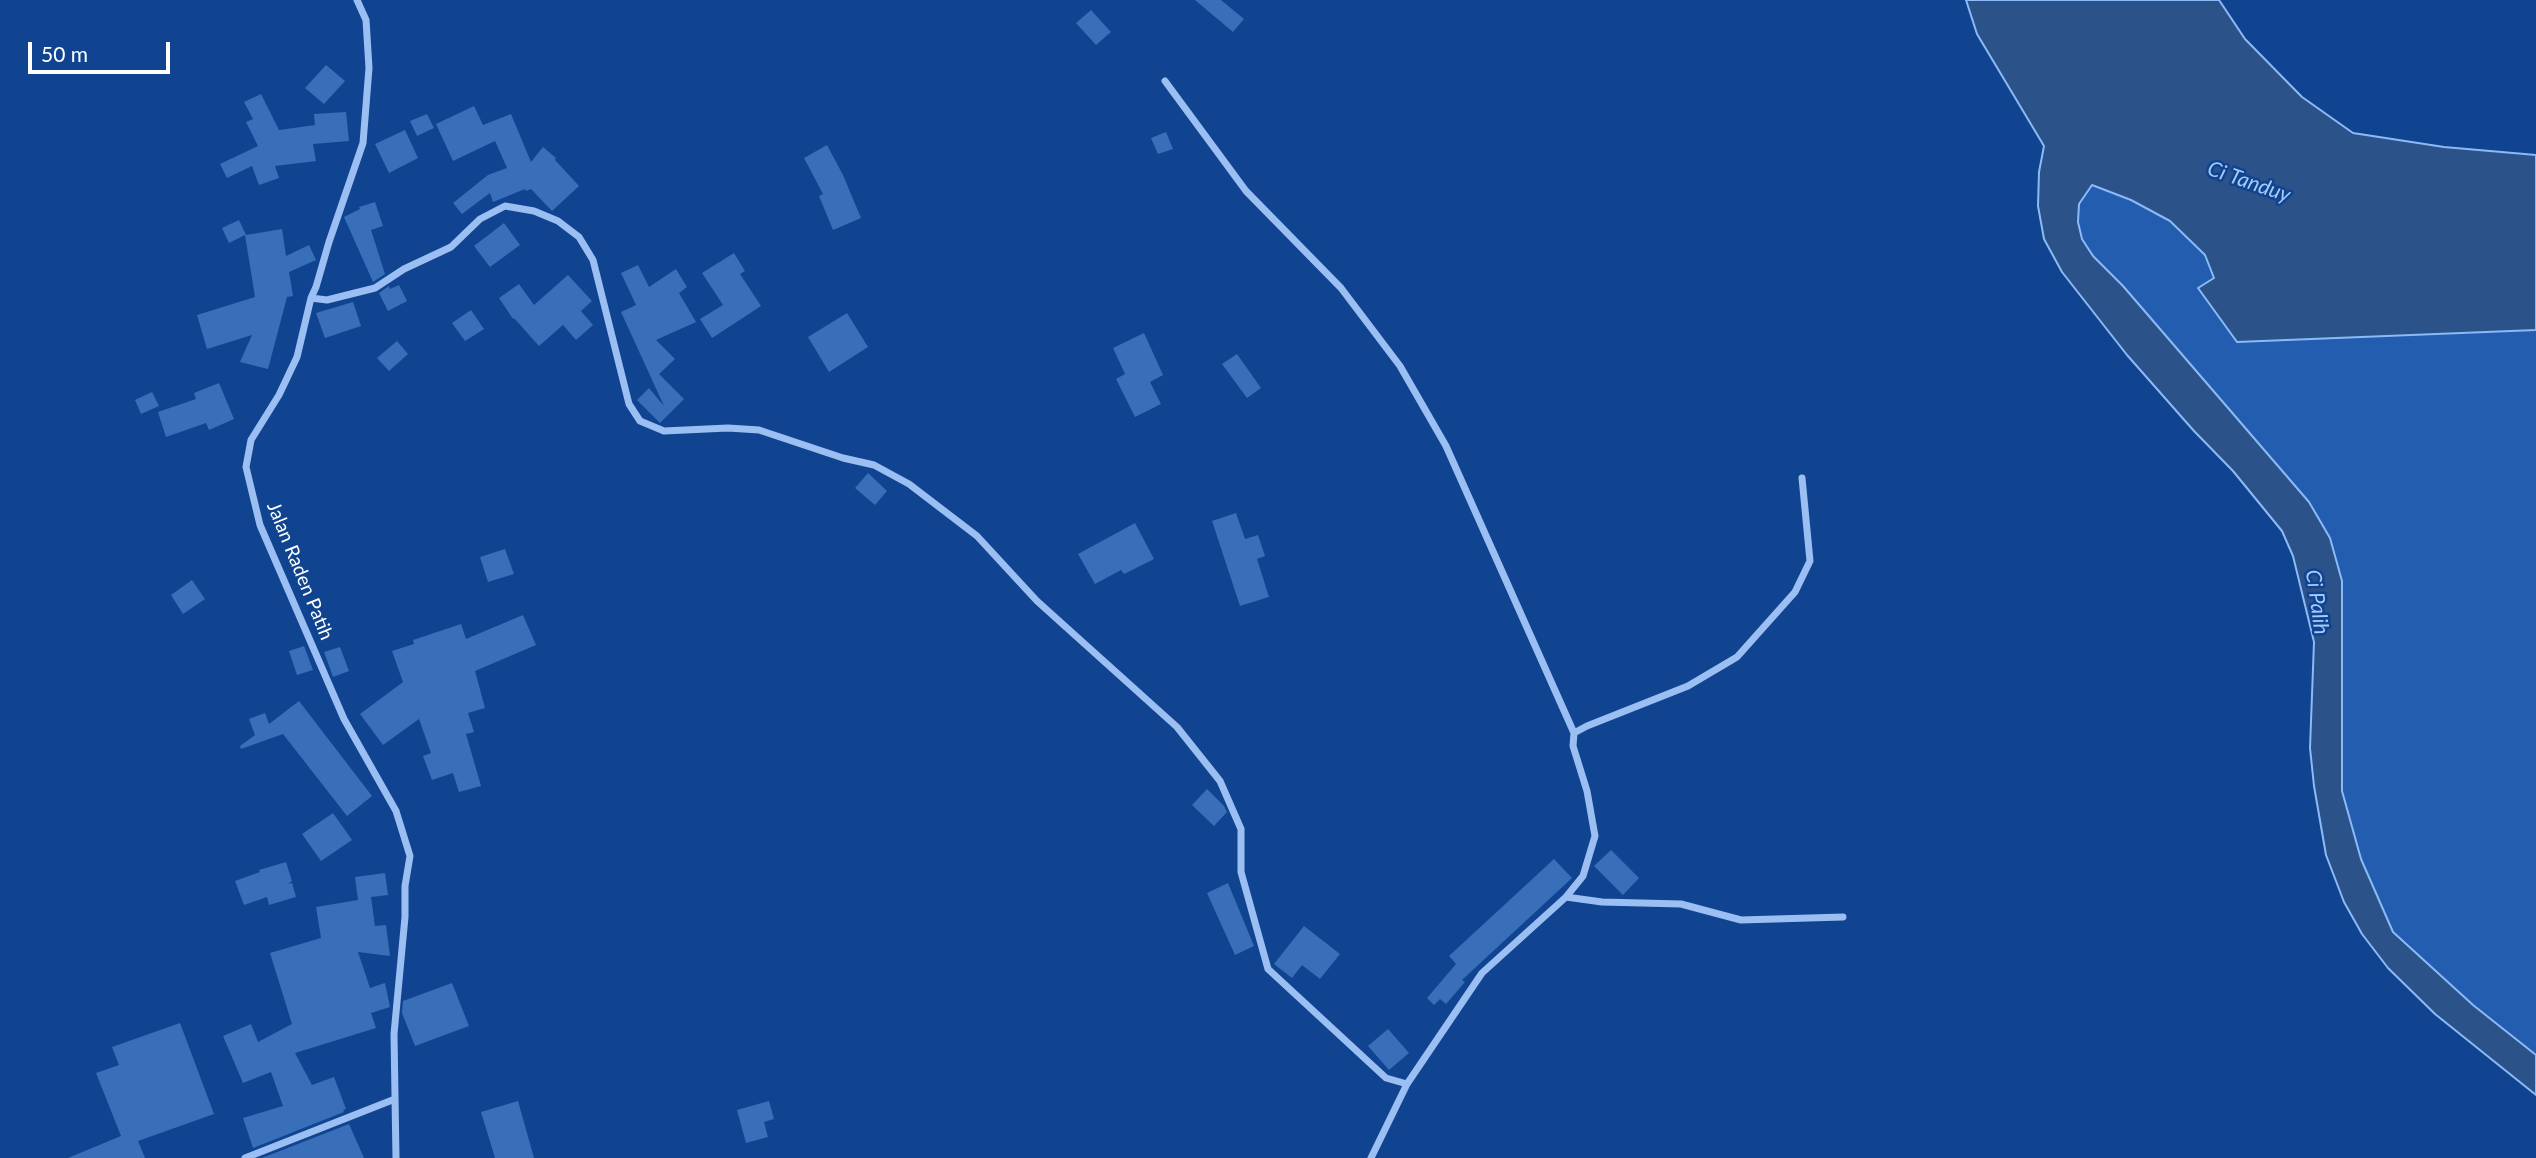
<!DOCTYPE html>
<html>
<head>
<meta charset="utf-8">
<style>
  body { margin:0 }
  #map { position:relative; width:2536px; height:1158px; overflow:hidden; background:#104490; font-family:Lato,sans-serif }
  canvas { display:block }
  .scale { position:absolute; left:28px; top:42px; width:142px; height:32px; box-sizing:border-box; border:4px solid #fff; border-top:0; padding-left:9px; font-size:21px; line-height:24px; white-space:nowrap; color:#fff; -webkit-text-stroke:5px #104490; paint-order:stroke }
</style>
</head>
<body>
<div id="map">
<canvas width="2536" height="1158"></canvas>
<div class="scale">50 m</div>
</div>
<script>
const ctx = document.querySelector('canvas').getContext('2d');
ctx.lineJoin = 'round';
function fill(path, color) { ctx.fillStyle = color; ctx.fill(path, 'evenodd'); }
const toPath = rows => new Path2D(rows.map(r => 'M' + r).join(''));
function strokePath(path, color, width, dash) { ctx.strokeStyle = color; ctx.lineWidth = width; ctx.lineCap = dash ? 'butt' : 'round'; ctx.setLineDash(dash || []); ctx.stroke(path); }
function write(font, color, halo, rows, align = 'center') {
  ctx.font = font + ' Lato,sans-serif'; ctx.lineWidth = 5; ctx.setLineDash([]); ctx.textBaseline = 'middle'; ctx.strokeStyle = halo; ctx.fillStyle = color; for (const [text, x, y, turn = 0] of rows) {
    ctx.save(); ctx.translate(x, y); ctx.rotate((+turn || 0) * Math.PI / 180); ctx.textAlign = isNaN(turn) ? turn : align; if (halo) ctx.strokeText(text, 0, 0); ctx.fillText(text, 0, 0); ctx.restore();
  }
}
const green = toPath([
  [2092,185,2131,200,2170,221,2205,255,2214,278,2198,288,2455,334,2536,330,2536,1055,2473,1005,2393,932,2361,859,2342,791,2342,581,2330,538,2309,502,2123,286,2093,256,2082,239,2078,222,2079,204]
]);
const water = toPath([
  [1966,0,2219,0,2245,39,2302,97,2353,133,2444,147,2536,155,2536,330,2237,342,2198,288,2214,278,2205,255,2170,221,2131,200,2092,185,2079,204,2078,222,2082,239,2093,256,2123,286,2309,502,2330,538,2342,581,2342,791,2361,859,2393,932,2473,1005,2536,1055,2536,1095,2435,1014,2388,968,2362,934,2344,902,2326,855,2314,786,2310,748,2314,642,2293,556,2282,531,2233,471,2194,431,2127,355,2062,272,2044,239,2038,206,2039,172,2044,146,1977,34,1966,0]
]);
const building = toPath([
  [1195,0,1221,0,1244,19,1233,32],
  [1091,10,1111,32,1096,45,1076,23],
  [326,65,345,81,324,104,305,88],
  [261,94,279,130,315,125,314,114,346,112,349,141,313,144,316,161,275,166,279,178,259,185,252,166,227,178,220,164,258,146,246,122,253,119,244,102],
  [474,106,483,125,511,114,531,162,543,147,556,158,555,160,579,186,552,211,531,189,526,191,525,189,493,202,490,193,462,214,453,203,488,175,507,168,495,141,453,161,436,124],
  [427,114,434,128,417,136,410,121],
  [405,130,418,158,389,173,375,144],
  [1166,132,1173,149,1158,154,1151,138],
  [827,145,843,175,861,218,833,230,819,196,823,194,804,158],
  [375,202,383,226,371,230,385,274,373,282,344,217,360,209,359,207],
  [239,220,246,235,282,229,286,256,309,245,316,260,289,272,293,296,287,297,268,369,240,362,252,335,207,349,197,315,255,297,245,235,229,243,222,228],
  [504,223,520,245,490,267,474,246],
  [734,253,745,271,740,274,761,306,712,338,700,319,723,305,702,273],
  [638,265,649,287,676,269,687,287,679,293,696,322,656,340,675,359,659,374,684,399,660,423,637,400,649,388,664,406,621,312,636,305,621,273],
  [568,275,592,301,581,311,593,325,576,340,563,325,539,346,514,318,513,319,499,298,519,284,534,305],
  [399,285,407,301,388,311,379,293,389,286,390,289],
  [353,302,361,326,325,338,316,313],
  [471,310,484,329,465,341,452,323],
  [847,313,868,347,829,372,808,337],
  [1144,333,1163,375,1150,382,1161,404,1135,417,1116,379,1125,374,1113,348],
  [397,341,408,354,389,371,377,358],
  [1237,354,1261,388,1247,398,1222,364],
  [219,383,234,419,209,430,206,423,166,437,158,412,196,399,194,393],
  [152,392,159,406,141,414,135,400],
  [868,473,887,491,875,505,855,488],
  [1236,513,1245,539,1258,535,1265,556,1257,559,1269,597,1240,606,1212,521],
  [1135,523,1154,559,1124,574,1121,570,1095,584,1078,554],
  [505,549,514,574,488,582,480,557],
  [192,580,205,599,183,614,171,595],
  [523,615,536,645,475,671,485,708,468,713,474,732,466,734,481,786,459,792,453,773,432,780,423,756,431,753,419,719,383,745,360,714,403,682,392,651,414,644,413,640,461,624,466,639],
  [304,646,313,670,297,675,289,651],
  [340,647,349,671,333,677,324,652],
  [299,701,372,796,347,816,283,734,241,749,240,746,255,735,249,719,265,713,269,724],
  [1207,789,1224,806,1227,812,1214,826,1192,805],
  [333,813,352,840,321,861,302,834],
  [1611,850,1639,878,1623,895,1594,866],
  [1554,859,1572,878,1462,980,1465,982,1446,1004,1440,999,1434,1005,1427,998,1456,964,1449,956],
  [286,862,292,881,288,884,292,883,296,897,269,905,267,897,244,905,235,881,260,872,259,870],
  [385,873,388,895,371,897,375,926,386,925,390,956,358,952,370,988,385,983,390,1007,371,1013,376,1028,295,1053,312,1085,334,1077,346,1109,343,1110,344,1112,253,1148,243,1118,283,1106,271,1072,243,1083,223,1036,251,1024,258,1042,292,1024,270,953,321,938,316,907,358,900,355,877],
  [1228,883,1254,946,1235,955,1207,893],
  [1304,926,1340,954,1320,979,1302,965,1292,978,1274,964],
  [452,983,469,1026,415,1046,402,1013,403,1001],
  [180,1023,214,1114,138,1141,145,1158,68,1158,121,1136,96,1073,119,1065,112,1047],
  [1388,1029,1409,1053,1389,1070,1368,1046],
  [518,1101,534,1158,495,1158,481,1112],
  [769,1101,774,1119,764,1122,768,1137,746,1143,737,1110],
  [349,1124,364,1158,262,1158]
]);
const street = toPath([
  [357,0,366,20,369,68,363,143,329,242,316,287,311,298,297,357,279,395,251,440,246,467,260,525,344,719,396,811,410,856,405,886,405,917,394,1034,396,1158],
  [1165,81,1246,191,1341,288,1400,366,1446,446,1574,733],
  [311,298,327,300,375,288,404,269,451,247,480,219,505,206,534,211,558,221,579,237,593,260,629,404,640,421,664,431,728,428,759,430,843,458,874,465,909,484,977,536,1037,601,1177,727,1220,781,1241,829,1241,872,1268,969,1386,1078,1407,1084],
  [1566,897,1583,876,1595,836,1587,791,1573,746,1574,733,1587,726,1688,686,1737,657,1795,592,1810,561,1802,478],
  [245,1158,395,1099],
  [1371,1158,1407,1084,1482,973,1566,897,1602,902,1681,904,1741,920,1843,917]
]);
const streetNames = [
  ["Jalan Raden Patih",300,571,68]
];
const waterNames = [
  ["Ci Tanduy",2249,182,19],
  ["Ci Palih",2317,602,82]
];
fill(green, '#225daf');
fill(water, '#2c528a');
strokePath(water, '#8cbaf6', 2);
fill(building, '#396eb9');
strokePath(street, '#9bbff3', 7);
write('19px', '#fff', '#104490', streetNames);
write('italic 21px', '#a6cafa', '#104490', waterNames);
</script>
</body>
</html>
